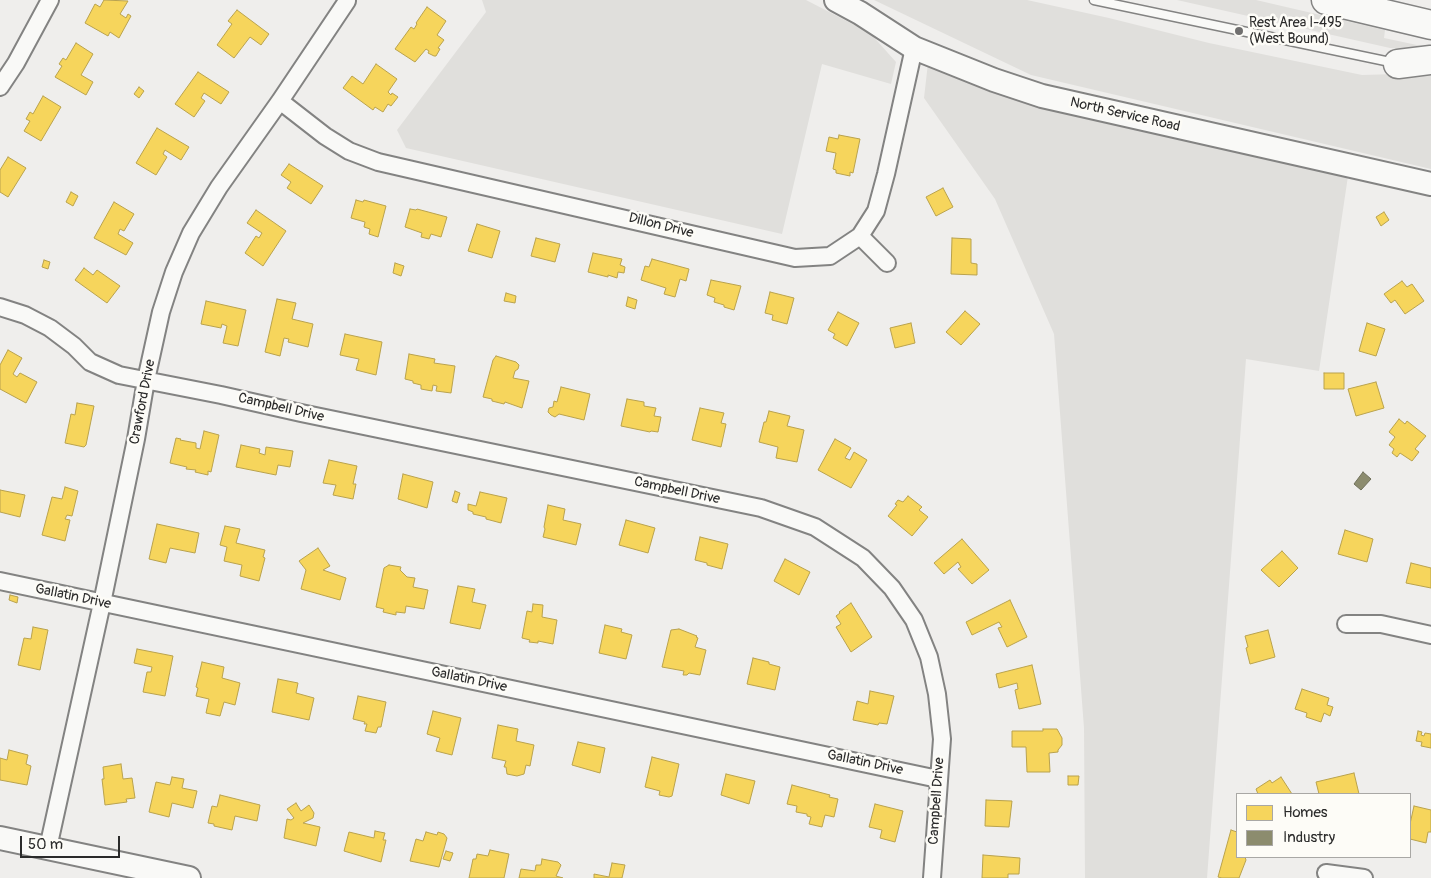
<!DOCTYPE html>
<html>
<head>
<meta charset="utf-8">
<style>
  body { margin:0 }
  #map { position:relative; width:1431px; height:878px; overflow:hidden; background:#efeeec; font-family:Pangolin,sans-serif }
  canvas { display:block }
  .legend { position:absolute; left:1236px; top:793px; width:175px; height:65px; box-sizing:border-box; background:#fdfcf7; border:1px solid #a9a8a5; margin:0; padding:6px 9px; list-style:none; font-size:15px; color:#2b2b2b }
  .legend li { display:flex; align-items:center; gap:10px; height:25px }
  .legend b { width:25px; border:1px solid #a9a8a5 }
  .scale { position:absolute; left:20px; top:836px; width:100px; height:22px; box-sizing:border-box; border:2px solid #2b2b2b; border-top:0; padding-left:6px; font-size:15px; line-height:18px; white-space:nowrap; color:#2b2b2b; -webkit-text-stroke:4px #fdfcf7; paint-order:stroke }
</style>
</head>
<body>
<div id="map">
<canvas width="1431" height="878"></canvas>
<ul class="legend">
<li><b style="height:14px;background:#f6d55c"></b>Homes</li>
<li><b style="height:14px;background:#8c8c6e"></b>Industry</li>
</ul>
<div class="scale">50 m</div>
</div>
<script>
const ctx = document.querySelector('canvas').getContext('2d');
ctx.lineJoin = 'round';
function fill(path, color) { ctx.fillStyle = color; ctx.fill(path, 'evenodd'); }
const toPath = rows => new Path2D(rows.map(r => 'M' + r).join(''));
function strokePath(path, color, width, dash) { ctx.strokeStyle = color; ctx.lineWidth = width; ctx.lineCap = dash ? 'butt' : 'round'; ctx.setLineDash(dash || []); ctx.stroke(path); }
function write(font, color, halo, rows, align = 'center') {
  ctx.font = font + ' Pangolin,sans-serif'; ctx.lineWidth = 5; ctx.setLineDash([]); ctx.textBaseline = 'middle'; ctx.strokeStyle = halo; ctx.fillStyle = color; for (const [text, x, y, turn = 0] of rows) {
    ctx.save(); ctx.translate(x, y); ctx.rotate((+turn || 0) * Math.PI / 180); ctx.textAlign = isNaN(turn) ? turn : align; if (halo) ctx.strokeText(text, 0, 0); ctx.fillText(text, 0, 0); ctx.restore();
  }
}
const green = toPath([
  [482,0,806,0,870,33,896,62,891,84,822,64,782,234,406,148,397,130,486,12],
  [874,0,1027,0,1109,18,1209,43,1362,75,1431,73,1431,169,1031,75],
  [1177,0,1256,0,1385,30,1384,38,1431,48,1431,50,1390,48],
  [928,63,1348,176,1319,371,1246,359,1207,878,1085,878,1084,728,1054,334,995,199,924,98]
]);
const homes = toPath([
  [104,0,128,1,120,14,126,18,128,14,131,16,119,38,110,32,108,36,85,23,95,4,100,7,104,0],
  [427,7,446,21,437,35,444,40,438,48,440,49,436,56,434,56,428,53,429,51,426,49,415,62,395,49,411,27,414,29,417,24,416,23,427,7],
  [237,10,269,34,261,45,250,37,234,58,217,45,232,24,228,21,237,10],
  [76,43,93,54,81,75,93,82,86,95,55,77,62,66,59,64,63,58,66,60,76,43],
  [376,64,397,79,388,92,391,95,392,93,398,97,391,106,388,104,383,112,375,107,373,110,343,88,352,76,363,84,376,64],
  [198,72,229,92,221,104,204,93,201,98,205,101,194,117,175,104,198,72],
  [139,87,144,91,139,98,134,94,139,87],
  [43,96,61,107,41,141,24,131,30,121,26,119,30,112,33,114,43,96],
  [157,128,189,147,181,160,165,150,163,154,167,157,156,175,136,163,157,128],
  [839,135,860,139,853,173,850,172,850,176,836,173,836,170,833,169,836,153,826,151,829,137,838,139,839,135],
  [8,157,26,168,8,197,0,192,0,170,8,157],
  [289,164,323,186,311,204,287,188,291,182,281,175,289,164],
  [943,188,953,207,936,216,926,197,943,188],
  [71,192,78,196,73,206,66,202,71,192],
  [356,200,363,202,364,200,386,206,378,237,369,234,370,229,364,227,365,222,351,218,356,200],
  [114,202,134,214,124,231,120,229,118,234,133,243,126,255,94,238,114,202],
  [410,209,416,210,417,209,447,217,441,237,431,234,429,239,421,237,422,233,405,227,410,209],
  [256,210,286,231,263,266,245,253,256,236,259,238,262,233,247,223,256,210],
  [1384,212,1389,220,1381,226,1376,217,1384,212],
  [477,224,500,231,492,258,468,251,477,224],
  [536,238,560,244,555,262,531,256,536,238],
  [952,238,971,239,971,263,977,264,977,275,951,274,952,238],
  [593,253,622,259,620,265,625,267,624,273,618,272,617,278,608,275,608,277,588,272,593,253],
  [652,259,689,269,686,281,680,279,675,297,664,294,666,288,641,280,645,266,649,267,652,259],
  [44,260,50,262,48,269,42,267,44,260],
  [395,263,404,266,401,276,393,273,395,263],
  [84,268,93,275,97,270,120,286,107,303,75,280,84,268],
  [711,280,741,286,734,310,724,307,724,305,714,302,715,298,707,295,711,280],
  [1402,281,1407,287,1412,284,1424,301,1405,314,1395,300,1391,303,1384,294,1402,281],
  [770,292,794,298,787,324,772,320,773,315,765,313,770,292],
  [506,293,516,296,515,303,504,301,506,293],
  [628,297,637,300,635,309,626,306,628,297],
  [277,299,296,303,292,319,313,324,308,347,288,342,289,339,284,338,280,356,265,352,277,299],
  [206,301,246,310,238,346,223,343,227,326,222,324,221,328,201,324,206,301],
  [965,311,980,324,961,345,946,332,965,311],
  [838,312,859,323,847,346,833,338,835,334,828,330,838,312],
  [911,323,915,343,895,348,890,328,911,323],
  [1367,323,1385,329,1376,356,1359,351,1367,323],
  [345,334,382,342,376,375,356,370,359,359,340,355,345,334],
  [8,350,22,358,13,374,17,377,20,373,37,382,26,403,0,389,0,365,8,350],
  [409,354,435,359,434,363,455,366,451,393,436,391,437,386,433,385,432,391,421,389,421,385,413,383,413,381,405,379,409,354],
  [496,356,516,362,519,365,518,369,515,371,513,378,529,381,522,408,505,402,504,404,492,401,492,399,483,397,493,360,496,356],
  [1324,373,1344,373,1344,389,1324,389,1324,373],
  [1376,382,1384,408,1356,416,1348,389,1376,382],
  [561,387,590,394,584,420,559,414,555,417,551,415,548,412,549,408,553,407,554,401,557,402,561,387],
  [627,399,644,402,644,406,656,408,654,416,661,417,658,432,651,431,650,432,621,426,627,399],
  [77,403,94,406,86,445,84,447,65,443,71,414,75,415,77,403],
  [700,408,724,413,721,423,726,424,721,447,692,440,700,408],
  [769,411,790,416,787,426,804,430,797,462,776,458,778,447,759,442,764,422,766,422,769,411],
  [1399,419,1405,424,1407,421,1426,436,1415,449,1419,452,1412,461,1400,453,1397,457,1392,453,1394,449,1389,445,1395,437,1389,432,1399,419],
  [204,431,219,435,211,472,208,471,208,475,195,472,196,470,186,469,187,467,170,463,176,438,181,439,180,440,196,443,196,448,200,449,204,431],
  [835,439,851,448,845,458,850,460,854,452,867,460,851,488,818,470,835,439],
  [241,445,260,449,259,453,265,455,266,447,293,451,290,467,278,465,276,475,236,467,241,445],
  [329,460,357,466,353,484,356,484,353,499,333,495,336,485,323,483,329,460],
  [403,474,433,482,427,508,398,499,403,474],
  [65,487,78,491,72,516,67,515,65,519,70,520,65,541,42,535,52,497,62,499,65,487],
  [0,490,25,495,20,517,0,512,0,490],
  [455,491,460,493,457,503,452,501,455,491],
  [480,492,507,498,501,523,486,519,486,517,473,514,473,512,468,510,468,504,476,506,480,492],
  [908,496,922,507,919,510,928,517,912,536,888,516,897,505,895,504,898,500,903,502,908,496],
  [548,505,565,509,563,520,581,524,576,545,543,537,545,529,544,527,548,505],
  [626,520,655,528,648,553,619,545,626,520],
  [157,524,199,533,195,553,170,548,166,563,149,559,157,524],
  [225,526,240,529,236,543,265,550,263,557,265,558,259,581,240,576,242,565,224,561,227,547,220,545,225,526],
  [1345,530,1373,539,1367,562,1338,554,1345,530],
  [700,537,728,544,722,569,707,565,707,563,695,560,700,537],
  [962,539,989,570,972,584,958,569,961,567,958,562,944,574,934,563,962,539],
  [318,548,330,566,323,570,346,578,340,600,301,589,306,570,299,561,318,548],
  [1282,551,1298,568,1279,587,1261,570,1282,551],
  [785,559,810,572,799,595,774,581,785,559],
  [1411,563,1431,568,1431,588,1406,583,1411,563],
  [389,565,401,567,400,570,407,577,415,578,413,587,428,590,424,609,406,606,405,613,396,612,396,615,383,612,384,609,376,607,384,568,389,565],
  [458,586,475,589,472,602,486,605,480,629,450,623,458,586],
  [10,595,18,597,17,603,9,600,10,595],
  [1010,600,1027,637,1007,647,998,628,1002,627,999,622,972,635,966,622,1010,600],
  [851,603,872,637,851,652,836,627,841,624,836,616,840,613,839,612,851,603],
  [533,604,543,605,542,617,557,620,553,644,538,641,538,643,529,642,530,640,522,638,527,611,532,612,533,604],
  [605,625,622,629,621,632,632,635,626,659,599,653,605,625],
  [33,627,48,630,40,670,18,665,24,638,31,639,33,627],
  [679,629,697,636,696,637,698,638,695,647,706,650,700,675,689,673,687,675,683,675,684,671,662,667,671,630,679,629],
  [1268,630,1275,657,1250,664,1246,648,1248,647,1245,636,1268,630],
  [137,649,173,656,165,696,143,692,147,672,151,672,152,667,134,663,137,649],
  [753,658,769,662,769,664,780,667,775,690,747,684,753,658],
  [202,662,224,667,222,678,240,683,235,705,224,702,220,716,206,713,209,699,196,696,198,688,196,687,202,662],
  [1032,665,1041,704,1019,709,1015,690,1018,689,1017,683,999,688,996,674,1032,665],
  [278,679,298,683,296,693,314,698,309,720,272,712,278,679],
  [1302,689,1329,698,1327,705,1333,707,1330,716,1324,713,1321,722,1306,717,1307,713,1295,709,1302,689],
  [870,691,894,696,887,724,879,723,878,725,853,720,857,701,868,704,870,691],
  [358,696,386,702,381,727,378,727,376,733,365,731,367,724,364,724,365,722,353,719,358,696],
  [433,711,461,718,452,755,436,751,440,738,427,734,433,711],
  [498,725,518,729,516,741,534,745,530,766,526,765,524,774,517,776,507,774,506,767,504,767,506,761,492,758,498,725],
  [1043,729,1057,729,1062,738,1062,745,1058,750,1058,752,1049,753,1050,772,1027,772,1026,747,1012,747,1012,731,1043,731,1043,729],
  [1418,731,1422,732,1421,735,1424,736,1425,733,1431,734,1431,748,1421,746,1422,742,1416,741,1418,731],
  [578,742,605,748,600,773,572,765,578,742],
  [9,750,28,755,26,764,31,766,27,785,0,780,0,758,7,760,9,750],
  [652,757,679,764,672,796,669,797,659,795,660,791,645,787,652,757],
  [121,764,123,779,132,778,135,798,126,799,127,802,105,805,102,779,104,779,103,767,121,764],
  [1354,773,1359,794,1319,794,1316,782,1354,773],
  [726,774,755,781,749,804,721,795,726,774],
  [1068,776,1079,776,1078,785,1068,785,1068,776],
  [172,777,184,779,182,788,197,791,193,808,172,803,169,817,149,812,156,782,170,785,172,777],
  [1281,777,1292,794,1258,794,1256,789,1270,780,1272,783,1281,777],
  [792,785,830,795,829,797,838,799,834,817,825,815,822,827,809,824,811,817,807,816,807,814,796,812,797,806,787,804,792,785],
  [220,795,260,805,257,821,235,816,232,830,214,826,214,824,208,823,212,806,217,807,220,795],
  [986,800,1012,801,1009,827,985,826,986,800],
  [296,803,301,811,309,805,314,813,313,818,303,823,320,827,316,846,284,838,287,819,291,820,294,818,287,809,296,803],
  [875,804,903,811,895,842,880,838,882,830,869,827,875,804],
  [1414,806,1431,810,1431,832,1428,832,1426,843,1410,839,1410,824,1414,806],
  [1231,830,1237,832,1237,857,1245,857,1246,860,1239,878,1222,878,1218,877,1231,830],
  [375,831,385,833,383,840,386,840,381,862,344,851,349,832,374,838,375,831],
  [426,832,437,835,438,832,444,834,447,838,439,867,410,861,416,839,423,841,426,832],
  [490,850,509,854,504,878,469,878,473,859,476,859,477,854,488,856,490,850],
  [446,851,453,853,450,861,443,859,446,851],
  [983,855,1020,858,1019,874,1008,874,1008,878,982,878,983,855],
  [542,859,558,862,561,865,556,876,563,878,519,878,521,869,535,871,536,865,541,865,542,859],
  [612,863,625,865,622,878,594,878,594,874,609,877,612,863]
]);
const industry = toPath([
  [1363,472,1371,479,1361,490,1354,484,1363,472]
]);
const lane = toPath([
  [1094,0,1395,63]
]);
const street = toPath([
  [0,87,16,63,50,0],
  [280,101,325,136,349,151,378,162,795,258,830,256,860,236,876,211,886,174,914,48],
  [860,236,887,263],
  [0,307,25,315,50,328,74,346,90,362,119,375,221,395,301,413,761,508,815,527,863,558,892,588,914,620,929,657,937,694,942,739,932,878],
  [0,581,938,779],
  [1346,624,1381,624,1431,635],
  [48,848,102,603,136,439,146,380,161,312,174,272,191,233,219,187,280,101,347,1],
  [1326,873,1364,878]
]);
const secondary = toPath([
  [836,0,860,13,914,48,994,80,1042,96,1431,184],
  [0,838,189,878]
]);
const highway = toPath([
  [1326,0,1431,25],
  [1398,64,1431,60]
]);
const markers = [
  [1239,31,5,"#706f6f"]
];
const poiNames = [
  ["Rest Area I-495",1249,23],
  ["(West Bound)",1249,39]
];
const streetNames = [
  ["North Service Road",1125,115,13],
  ["Dillon Drive",661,226,14],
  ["Crawford Drive",143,402,-79],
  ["Campbell Drive",281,408,13],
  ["Campbell Drive",677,491,12],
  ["Gallatin Drive",73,597,12],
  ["Gallatin Drive",469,680,12],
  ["Gallatin Drive",865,763,12],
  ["Campbell Drive",937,801,-86]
];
fill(green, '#e0dfdc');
fill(homes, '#f6d55c');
strokePath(homes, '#b9a24d', 1);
fill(industry, '#8c8c6e');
strokePath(industry, '#6f6f5a', 1);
strokePath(lane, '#838382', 11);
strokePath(street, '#838382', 20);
strokePath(secondary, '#838382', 26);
strokePath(highway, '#838382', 31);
strokePath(lane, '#f9f9f7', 8);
strokePath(street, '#f9f9f7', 16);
strokePath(secondary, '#f9f9f7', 22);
strokePath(highway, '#f9f9f7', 28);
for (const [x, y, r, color] of markers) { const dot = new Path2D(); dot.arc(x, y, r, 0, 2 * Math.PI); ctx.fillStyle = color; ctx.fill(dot); strokePath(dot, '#fdfcf7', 2); }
write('14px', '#2b2b2b', '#fdfcf7', poiNames, 'left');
write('14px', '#2b2b2b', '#fdfcf7', streetNames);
</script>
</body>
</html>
